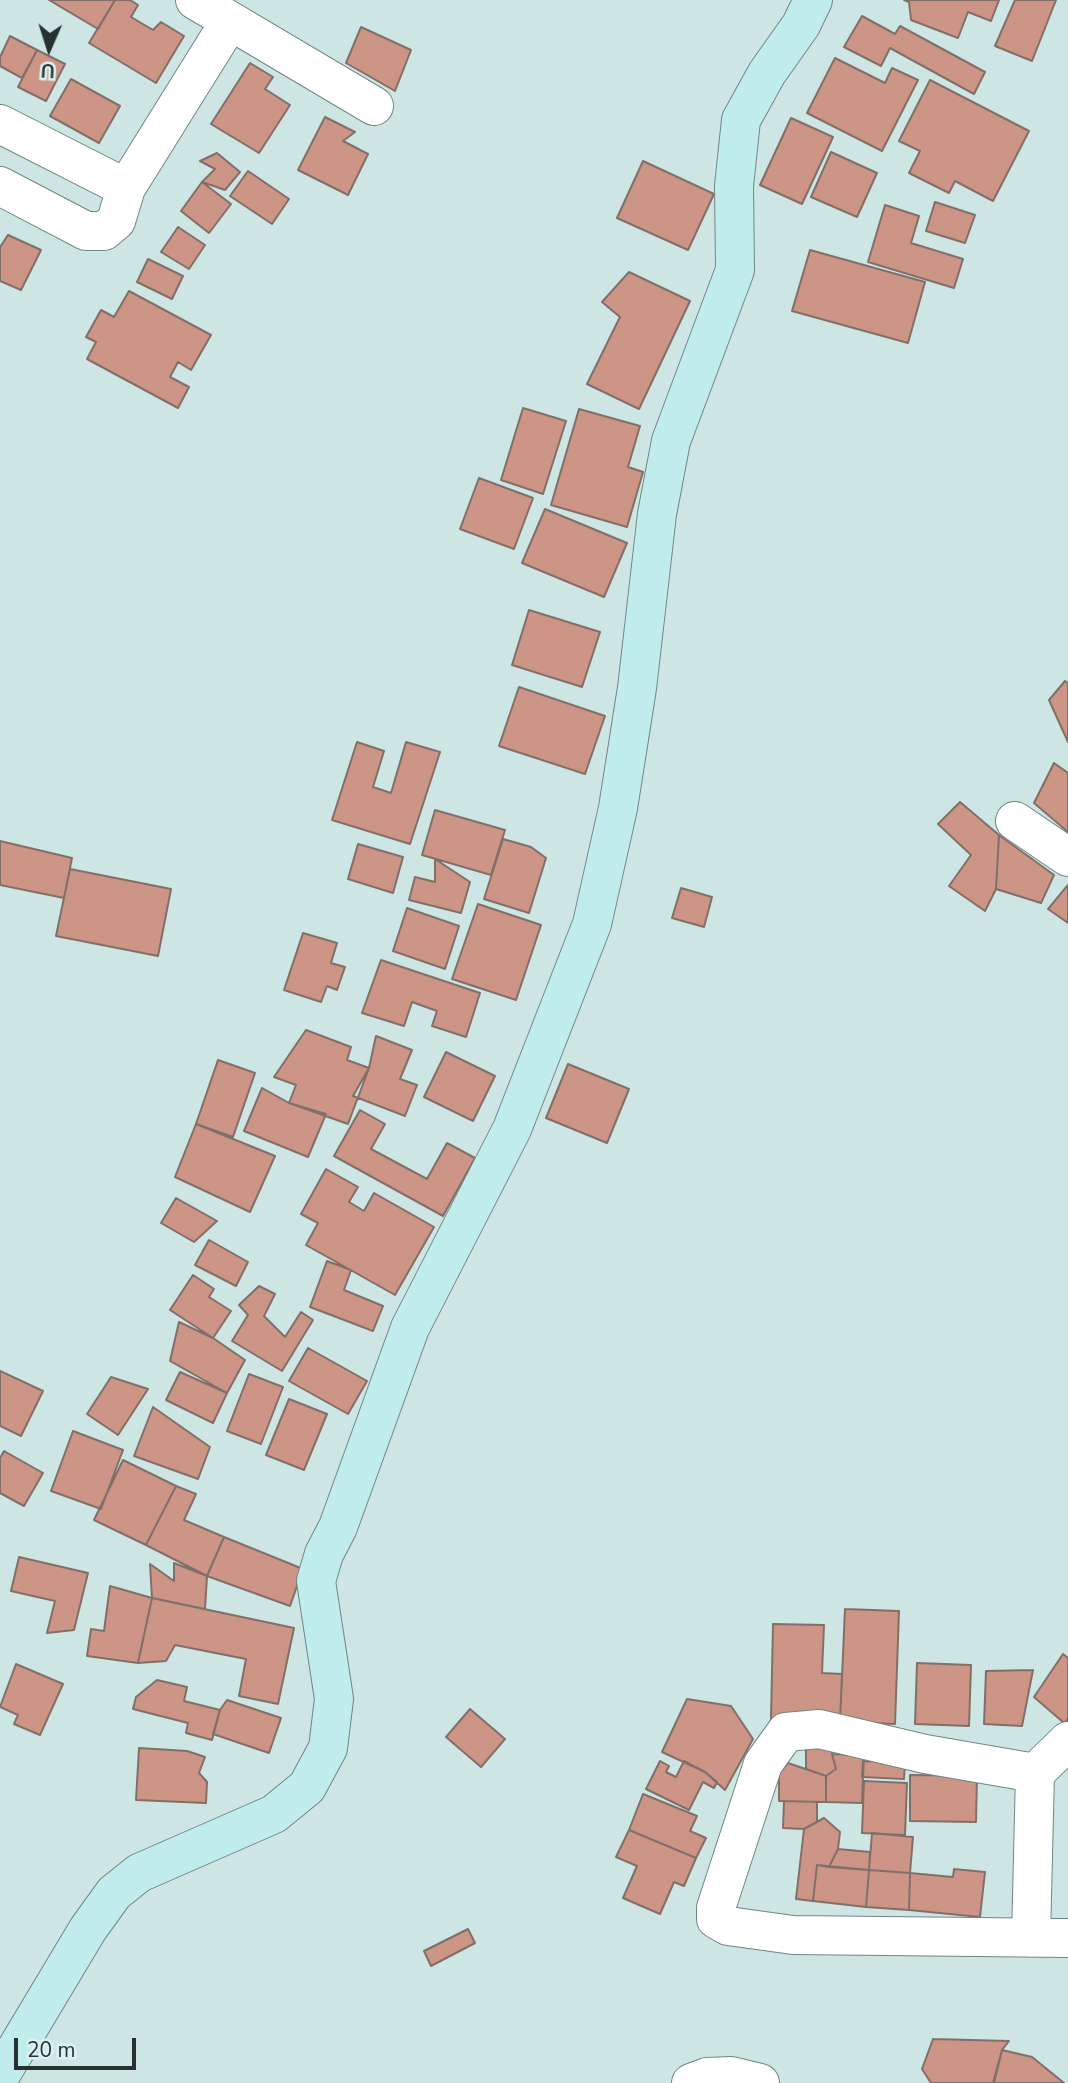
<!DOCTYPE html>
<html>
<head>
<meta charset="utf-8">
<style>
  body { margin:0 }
  #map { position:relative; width:1068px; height:2083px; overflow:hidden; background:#cde6e4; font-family:"Nunito Sans",sans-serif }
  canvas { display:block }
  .north { position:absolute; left:14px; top:14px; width:70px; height:70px; -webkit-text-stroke:5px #daf3f2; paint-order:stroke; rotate:183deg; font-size:19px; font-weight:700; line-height:28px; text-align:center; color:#273130 }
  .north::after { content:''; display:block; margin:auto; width:24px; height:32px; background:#273130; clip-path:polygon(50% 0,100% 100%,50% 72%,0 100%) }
  .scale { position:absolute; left:14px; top:2038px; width:122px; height:32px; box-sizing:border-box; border:4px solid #273130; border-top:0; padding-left:9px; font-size:21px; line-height:24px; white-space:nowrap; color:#273130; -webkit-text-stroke:5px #daf3f2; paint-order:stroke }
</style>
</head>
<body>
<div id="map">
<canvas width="1068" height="2083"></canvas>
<div class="north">U</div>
<div class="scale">20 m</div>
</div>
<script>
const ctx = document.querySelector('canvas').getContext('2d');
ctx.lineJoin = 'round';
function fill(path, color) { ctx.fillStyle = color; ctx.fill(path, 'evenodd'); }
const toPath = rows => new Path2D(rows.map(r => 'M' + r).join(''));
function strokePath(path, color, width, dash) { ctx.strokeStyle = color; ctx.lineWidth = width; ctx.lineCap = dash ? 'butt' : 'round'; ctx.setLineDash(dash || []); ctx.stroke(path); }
const building = toPath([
  [49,0,115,0,98,29,49,0],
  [115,0,130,0,138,5,131,17,153,30,161,22,184,36,156,83,89,43,115,0],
  [904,0,999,0,991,21,968,12,958,38,911,20,909,2,904,0],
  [1015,0,1056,0,1032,61,995,46,1015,0],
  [862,16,895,34,900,26,985,72,974,94,890,48,881,66,844,47,862,16],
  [361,27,411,50,395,91,346,63,361,27],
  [10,36,37,50,22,78,0,66,0,57,10,36],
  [37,50,65,64,46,101,18,87,37,50],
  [835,58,885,83,892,68,918,80,882,151,807,113,835,58],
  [250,63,273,77,265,89,290,105,259,153,211,124,250,63],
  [71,79,120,106,99,143,50,116,71,79],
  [930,80,1029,131,993,201,955,181,949,193,909,173,920,151,899,141,930,80],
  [325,117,355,132,343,141,368,154,348,195,298,170,325,117],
  [791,118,833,137,802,204,760,185,791,118],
  [831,152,877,173,857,217,811,197,831,152],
  [217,153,240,172,225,190,202,182,215,169,200,161,217,153],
  [643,161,714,194,688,250,617,218,643,161],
  [248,171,289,199,272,224,230,196,248,171],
  [202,182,231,204,209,233,181,211,202,182],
  [935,202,975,215,965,243,926,231,935,202],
  [885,205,919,216,911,243,963,259,954,288,868,262,885,205],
  [178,227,205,245,189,269,161,252,178,227],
  [8,235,41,250,21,290,0,281,0,247,8,235],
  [810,250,925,282,908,343,792,311,810,250],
  [148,259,183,276,172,299,137,282,148,259],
  [629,272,690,301,639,409,587,384,620,317,602,302,629,272],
  [129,291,211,335,191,370,178,362,170,377,189,387,178,408,87,359,96,342,86,337,101,310,114,317,129,291],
  [523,408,566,421,543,494,501,480,523,408],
  [579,409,640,426,628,467,643,472,627,527,551,505,579,409],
  [479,478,533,498,514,549,460,529,479,478],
  [545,509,627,543,604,597,522,563,545,509],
  [529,610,600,632,582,687,512,665,529,610],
  [1065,681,1068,683,1068,742,1049,700,1065,681],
  [519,687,605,716,585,774,499,746,519,687],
  [357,742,384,751,373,787,391,793,406,742,440,752,410,844,332,820,357,742],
  [1054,763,1068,773,1068,832,1034,803,1054,763],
  [960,802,999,835,996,889,985,911,949,886,971,855,938,824,960,802],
  [435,810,505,830,491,875,422,855,435,810],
  [999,835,1054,875,1041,903,996,889,999,835],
  [503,839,531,847,546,858,529,913,484,899,503,839],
  [0,841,72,858,64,898,0,885,0,841],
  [358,844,403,857,393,893,348,879,358,844],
  [435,859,470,882,461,913,409,900,415,877,435,882,435,859],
  [70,869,171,889,158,956,56,936,70,869],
  [1068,885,1068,923,1048,909,1068,885],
  [681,888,712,897,704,927,672,918,681,888],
  [478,904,541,925,516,1000,452,979,478,904],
  [407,908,459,926,445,969,393,951,407,908],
  [303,933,337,943,331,963,345,967,337,990,327,986,321,1002,284,990,303,933],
  [381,960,480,993,466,1037,432,1026,437,1011,412,1002,404,1026,362,1013,381,960],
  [306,1030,351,1047,347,1060,369,1068,348,1124,289,1103,296,1085,274,1077,306,1030],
  [376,1036,412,1050,400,1079,417,1085,405,1116,353,1096,369,1068,376,1036],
  [446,1052,495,1076,473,1121,424,1097,446,1052],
  [218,1060,255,1073,233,1137,196,1124,218,1060],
  [568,1064,629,1089,607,1143,546,1118,568,1064],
  [262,1088,289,1103,326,1114,308,1157,244,1131,262,1088],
  [360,1110,385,1124,371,1149,427,1179,447,1143,475,1158,443,1216,334,1156,360,1110],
  [196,1124,275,1156,250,1212,175,1177,196,1124],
  [326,1169,358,1187,349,1202,364,1211,374,1193,434,1227,395,1295,306,1245,318,1223,301,1214,326,1169],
  [176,1198,217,1221,194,1242,161,1223,176,1198],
  [209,1240,248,1262,236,1286,195,1265,209,1240],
  [327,1261,351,1270,344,1290,383,1306,373,1331,310,1307,327,1261],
  [193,1275,214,1289,209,1297,231,1311,213,1338,170,1310,193,1275],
  [259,1286,275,1294,264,1316,285,1337,301,1312,313,1320,282,1371,232,1341,248,1315,239,1305,259,1286],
  [179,1322,213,1338,245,1360,227,1393,170,1361,179,1322],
  [308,1348,367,1381,348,1414,289,1381,308,1348],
  [0,1371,43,1391,21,1436,0,1426,0,1371],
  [180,1372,227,1393,213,1423,166,1400,180,1372],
  [249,1374,283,1387,261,1444,227,1431,249,1374],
  [111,1377,148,1389,118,1435,87,1414,111,1377],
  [289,1399,327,1414,304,1470,266,1455,289,1399],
  [153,1407,210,1447,198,1479,134,1456,153,1407],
  [73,1431,123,1450,101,1509,51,1491,73,1431],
  [4,1451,43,1473,24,1506,0,1493,0,1458,4,1451],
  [123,1460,176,1486,146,1545,94,1520,123,1460],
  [176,1486,196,1494,184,1520,224,1537,207,1576,146,1545,176,1486],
  [224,1537,303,1569,290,1606,207,1576,224,1537],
  [19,1557,88,1573,74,1630,47,1633,55,1601,11,1591,19,1557],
  [174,1563,207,1576,205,1609,152,1598,150,1564,174,1581,174,1563],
  [110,1586,152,1598,138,1663,87,1656,91,1629,104,1631,110,1586],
  [152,1598,294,1628,278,1704,239,1696,246,1659,175,1645,166,1661,138,1663,152,1598],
  [845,1609,899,1611,895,1724,840,1722,845,1609],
  [773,1624,824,1625,822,1673,842,1674,840,1722,771,1719,773,1624],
  [1063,1654,1068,1658,1068,1719,1064,1723,1034,1697,1063,1654],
  [917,1663,971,1665,969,1726,915,1724,917,1663],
  [16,1664,63,1684,40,1735,14,1724,18,1715,0,1707,16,1664],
  [1033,1670,1022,1726,984,1724,986,1671,1033,1670],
  [157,1680,187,1687,184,1701,220,1710,212,1740,186,1733,188,1723,133,1709,136,1697,157,1680],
  [687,1699,731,1706,753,1739,725,1790,705,1772,662,1752,687,1699],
  [227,1700,281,1718,269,1753,213,1734,220,1710,227,1700],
  [470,1709,505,1739,481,1767,446,1737,470,1709],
  [836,1745,832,1754,836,1769,826,1776,806,1769,806,1746,836,1745],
  [139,1748,187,1751,205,1757,199,1773,207,1782,206,1803,136,1800,139,1748],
  [832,1754,864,1755,862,1803,826,1802,826,1776,836,1769,832,1754],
  [660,1761,669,1766,666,1772,676,1777,684,1761,705,1772,717,1782,714,1788,703,1782,689,1810,646,1789,660,1761],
  [863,1761,905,1762,904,1779,862,1777,863,1761],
  [788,1763,826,1776,826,1802,779,1801,779,1773,788,1763],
  [910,1775,977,1776,976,1822,910,1821,910,1775],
  [864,1781,907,1783,905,1835,862,1833,864,1781],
  [643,1794,697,1816,690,1831,706,1838,696,1858,629,1830,643,1794],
  [784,1801,817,1802,817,1822,804,1829,783,1828,784,1801],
  [824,1818,840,1832,838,1849,829,1867,817,1865,813,1901,796,1899,804,1829,824,1818],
  [629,1830,696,1858,684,1886,674,1882,660,1914,623,1898,637,1866,616,1857,629,1830],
  [872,1833,913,1837,910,1873,869,1870,872,1833],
  [838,1849,870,1852,869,1870,829,1867,838,1849],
  [817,1865,869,1870,866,1907,813,1901,817,1865],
  [954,1869,985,1872,980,1917,909,1910,910,1873,953,1877,954,1869],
  [869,1870,910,1873,909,1910,866,1907,869,1870],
  [468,1929,475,1943,431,1966,424,1951,468,1929],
  [933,2039,1009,2041,1002,2050,993,2083,931,2083,922,2069,933,2039],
  [1002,2050,1032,2057,1064,2083,994,2083,1002,2050]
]);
const street = toPath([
  [195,0,374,106],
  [0,124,126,188],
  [0,186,86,231,104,231,116,221,126,188,230,21],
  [1015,821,1068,857],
  [1035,1773,925,1754,819,1729,786,1732,763,1764,716,1908,716,1919,728,1926,793,1935,1068,1938],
  [1031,1938,1035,1773,1068,1741],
  [691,2083,707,2077,731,2076,760,2083]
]);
const secondary = toPath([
  [0,2076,88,1929,114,1893,139,1873,274,1814,307,1787,328,1748,334,1699,316,1581,324,1554,338,1527,410,1328,512,1129,592,924,618,808,637,688,657,514,671,441,735,270,734,186,741,120,767,73,801,25,813,0]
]);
fill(building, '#cc9586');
strokePath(building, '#836f6a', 2);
strokePath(street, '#708685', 40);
strokePath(secondary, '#708685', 40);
strokePath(street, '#fff', 38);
strokePath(secondary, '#c0edec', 38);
</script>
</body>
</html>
